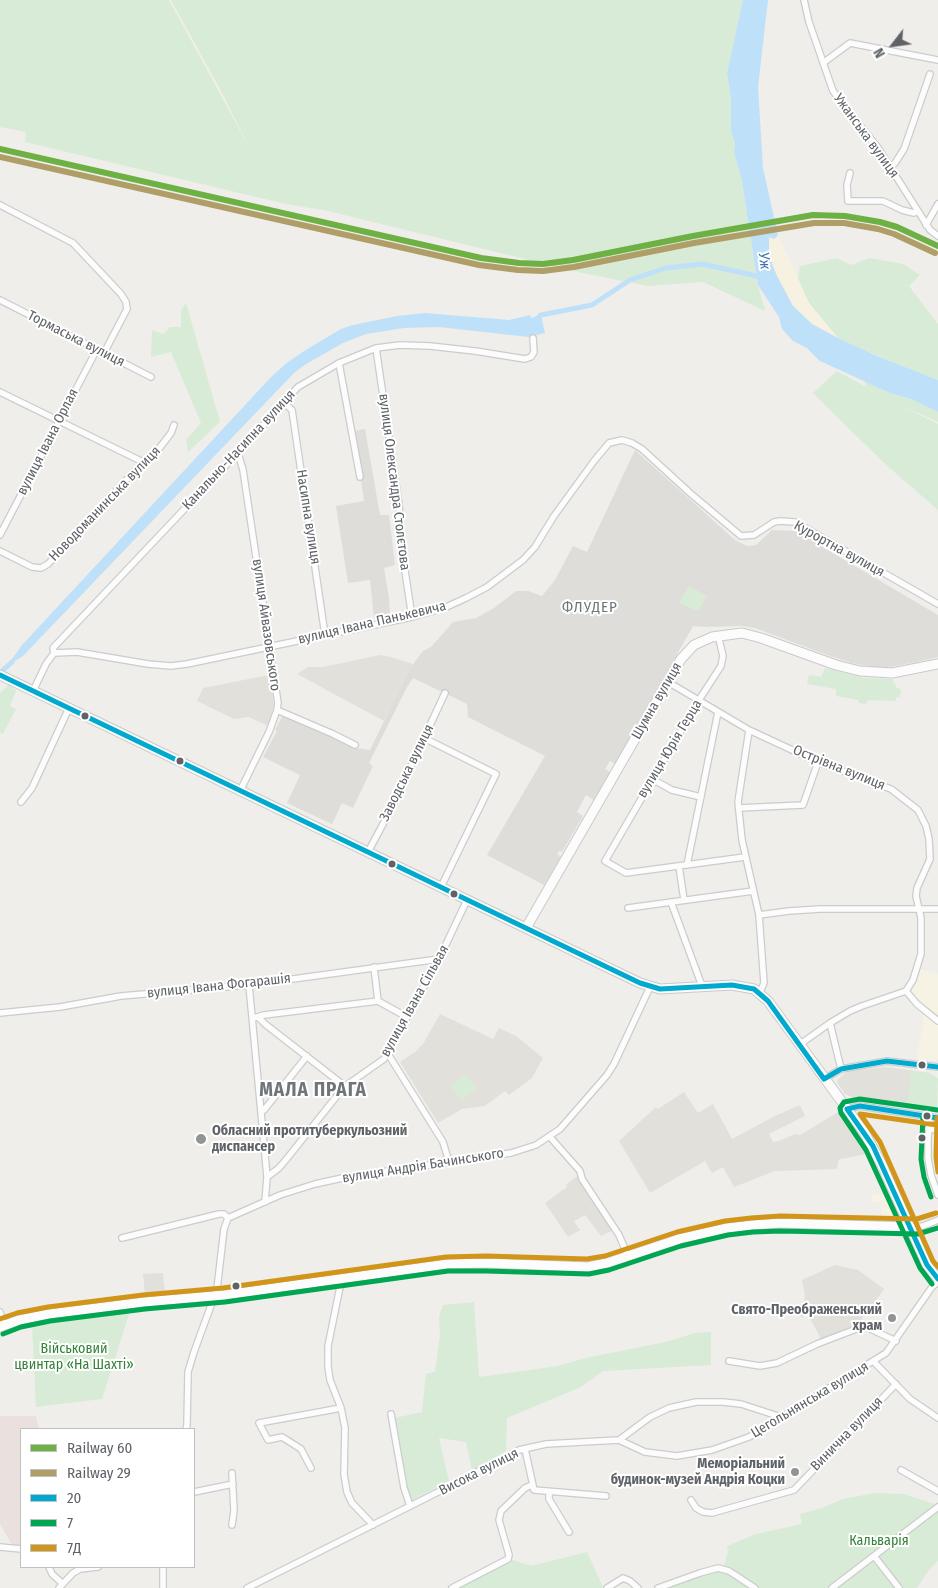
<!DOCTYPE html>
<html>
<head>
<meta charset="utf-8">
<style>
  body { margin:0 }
  #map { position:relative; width:938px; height:1588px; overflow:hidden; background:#efeeea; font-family:"Fira Sans Condensed",sans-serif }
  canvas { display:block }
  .legend { position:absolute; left:20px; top:1428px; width:175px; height:140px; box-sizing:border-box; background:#fff; border:1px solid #bfc1c3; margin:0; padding:6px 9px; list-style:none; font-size:15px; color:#5f6368 }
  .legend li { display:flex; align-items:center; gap:10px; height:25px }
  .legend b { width:25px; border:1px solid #bfc1c3 }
  .north { position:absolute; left:868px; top:20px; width:50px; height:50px; -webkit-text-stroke:4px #fff; paint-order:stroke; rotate:240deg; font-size:14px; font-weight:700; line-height:20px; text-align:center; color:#5f6368 }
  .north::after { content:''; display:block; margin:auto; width:18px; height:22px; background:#5f6368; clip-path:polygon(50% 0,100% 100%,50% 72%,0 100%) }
</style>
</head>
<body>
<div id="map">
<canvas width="938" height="1588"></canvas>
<ul class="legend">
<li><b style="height:6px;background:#6db044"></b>Railway 60</li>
<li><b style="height:6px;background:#af9e67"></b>Railway 29</li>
<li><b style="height:6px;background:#00a9ce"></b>20</li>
<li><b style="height:6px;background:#00a651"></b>7</li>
<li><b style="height:6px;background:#d1951a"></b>7Д</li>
</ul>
<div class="north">N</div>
</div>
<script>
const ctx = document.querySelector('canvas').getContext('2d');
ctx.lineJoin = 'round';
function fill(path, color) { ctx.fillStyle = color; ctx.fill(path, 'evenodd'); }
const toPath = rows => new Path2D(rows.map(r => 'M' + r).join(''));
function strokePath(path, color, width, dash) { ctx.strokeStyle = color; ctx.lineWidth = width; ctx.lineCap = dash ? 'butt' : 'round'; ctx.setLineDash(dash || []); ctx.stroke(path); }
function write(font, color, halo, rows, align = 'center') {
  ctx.font = font + ' "Fira Sans Condensed",sans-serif'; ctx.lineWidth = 4; ctx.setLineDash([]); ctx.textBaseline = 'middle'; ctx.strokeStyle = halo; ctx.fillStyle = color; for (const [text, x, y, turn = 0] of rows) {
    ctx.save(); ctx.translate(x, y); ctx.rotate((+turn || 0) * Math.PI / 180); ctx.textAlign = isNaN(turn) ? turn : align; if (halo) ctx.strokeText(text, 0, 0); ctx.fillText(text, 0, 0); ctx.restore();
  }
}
const commercial = toPath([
  [919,969,938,974,938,1016,929,1013,912,996,912,988],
  [924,1014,938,1024,938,1059,936,1061,917,1059],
  [872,1195,890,1195,891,1202,900,1220,894,1221,881,1220,882,1202,872,1202]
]);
const industrial = toPath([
  [365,429,380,515,389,515,395,565,384,568,389,598,390,616,374,618,370,580,348,583,336,506,364,501,354,431],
  [635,450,735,540,747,546,756,545,772,530,795,531,814,538,821,542,819,545,938,615,938,657,917,662,889,667,875,667,852,663,830,656,755,628,742,626,705,627,693,626,615,764,610,761,605,769,610,772,594,800,586,795,577,812,583,816,562,852,559,851,557,854,561,857,544,885,487,855,545,756,468,717,467,704,413,678,407,687,369,763,373,766,353,808,342,803,332,824,287,803,300,775,263,757,277,731,275,730,283,715,356,748,370,750,410,668,423,651,431,647,453,622,476,618,494,608,516,591,528,591,542,596,555,580,573,546,587,552]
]);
const education = toPath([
  [380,655,391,657,413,664,384,721,297,674,308,667,323,667],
  [269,675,274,704,268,726,249,717,234,719,197,701,203,688],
  [440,1014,493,1039,499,1028,516,1036,543,1058,532,1078,509,1095,505,1091,485,1106,462,1109,438,1123,400,1062,415,1052,423,1044],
  [885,1067,930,1073,924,1110,874,1104,874,1100,867,1099,866,1103,845,1094,837,1082,838,1079,848,1071],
  [684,1092,698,1113,713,1104,732,1139,775,1116,800,1105,805,1116,769,1134,773,1142,779,1141,795,1134,800,1135,838,1112,841,1113,872,1153,841,1159,838,1161,837,1169,775,1171,734,1187,723,1167,712,1173,705,1161,650,1193,619,1141,656,1107,658,1109],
  [577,1176,613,1230,601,1236,585,1215,574,1221,580,1230,568,1237,545,1203,567,1187,566,1185],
  [835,1265,858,1270,884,1289,871,1307,867,1309,859,1324,821,1339,808,1315,801,1317,797,1305,804,1303,805,1295,802,1280],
  [163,1273,165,1294,145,1295,143,1274]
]);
const medical = toPath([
  [0,1416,36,1416,39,1429,21,1429,21,1546,12,1545,0,1524]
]);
const green = toPath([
  [0,0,169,0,250,149,221,91,171,0,743,0,727,73,731,99,731,131,735,144,734,152,742,181,758,285,765,311,703,282,647,286,578,272,328,211,286,204,25,142,26,132,0,127],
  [837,258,851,265,869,258,903,264,920,275,909,286,938,324,938,380,877,356,838,338,809,303,798,278,800,266],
  [186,303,220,422,188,452,186,440,201,423,171,352,151,357,152,330,163,334,170,327,181,327,181,310],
  [837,371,882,396,865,386,865,381,890,393,911,399,938,412,938,422,896,403,938,424,938,510,884,463,813,393],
  [689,586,707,596,698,611,679,603],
  [825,668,864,678,892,679,897,688,901,689,900,697,897,697,895,701,868,700,866,704,859,703,858,700,836,696,836,689,807,684,809,675,821,677],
  [9,684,16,691,10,706,16,709,3,734,0,733,0,693],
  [911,1071,931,1074,938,1078,937,1111,907,1108],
  [466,1074,477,1089,461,1100,450,1085],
  [474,1302,479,1377,558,1366,586,1358,670,1341,695,1333,711,1332,711,1365,603,1371,581,1387,507,1418,506,1451,472,1471,466,1442,439,1438,449,1481,412,1500,406,1482,395,1418,422,1412,426,1374,435,1372,440,1334,439,1317,443,1305],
  [130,1311,102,1399,36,1407,32,1324],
  [875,1493,904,1494,934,1504,938,1507,938,1561,929,1570,917,1588,664,1588,684,1580,723,1569,728,1552,727,1546,756,1534,802,1524,800,1514,822,1508,843,1499],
  [587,1552,603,1587,601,1588,457,1588,513,1560,531,1566]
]);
const sand = toPath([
  [778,235,809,303,838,338,812,324,793,306,776,274,769,255,769,237,774,239]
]);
const water = toPath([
  [743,0,768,0,758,87,763,168,778,235,774,239,769,237,769,255,776,274,793,306,812,324,838,338,877,356,938,380,938,412,911,399,890,393,820,361,807,348,793,341,782,329,779,317,758,285,742,181,734,152,735,144,731,131,731,99,727,73],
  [425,313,509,320,530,315,531,318,541,315,545,333,529,337,439,327,404,328,366,334,343,343,306,364,294,373,23,656,7,666,22,645,272,376,288,362,304,351,341,329,353,325,397,316]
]);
const canal = toPath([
  [536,320,541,315,592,305,630,280,666,268,703,264,761,277],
  [0,673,12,662]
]);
const street = toPath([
  [804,0,809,22,833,91,878,148,930,230,938,236],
  [823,63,850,43,938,60],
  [890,168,895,163,904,149,930,74],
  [850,173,847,185,848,201,883,201,902,210,914,213,918,211],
  [0,205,73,243,121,294,126,302,127,309,104,353],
  [926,225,938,204],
  [0,300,151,377],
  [376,348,399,505,403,558,412,617],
  [339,363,360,477],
  [0,392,143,462],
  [283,402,292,410,325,635],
  [238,453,243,470,278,703,277,710,269,732,240,791],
  [0,535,97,349],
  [0,551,32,567,41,568,48,564,143,462,158,450,171,433,174,425],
  [718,635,723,656,721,666,699,700,605,861,626,873,745,857],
  [54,653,77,652,148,664,171,666,187,664,412,617,444,608,466,598,487,587,523,560,535,547,554,516,594,461,609,443,622,440,632,443,642,449,690,493,741,536,754,535,774,522,780,521,795,522,938,604],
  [668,682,749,730,818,762,891,789,918,810,926,826,929,839,930,859,917,888,916,896,921,918,921,954,913,980,906,991],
  [33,691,46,664,54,653,53,648,246,444,298,387,339,363,376,348,400,345,430,346,475,351,525,359,531,357,534,352,533,338],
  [277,710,333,734,355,745],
  [749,730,738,802,742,840,759,915,764,983,760,992],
  [424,738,496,774,441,887],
  [652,779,672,790,701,797],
  [21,802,32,788,69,708],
  [739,808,803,805,818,762],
  [368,852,390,811,445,693],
  [687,865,718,712],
  [679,866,684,900],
  [671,902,702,986],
  [628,908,753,891],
  [759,915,789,911,820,909,938,909],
  [374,967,378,1001],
  [249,985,265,1155,267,1177,265,1202],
  [0,1013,60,1007,121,996,249,985,439,959],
  [258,1017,265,1024,342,1084,344,1087],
  [253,1018,264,1015,378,1001,407,1017],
  [830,1023,850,1011,862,1006,906,991,917,1004,938,1021],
  [799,1045,830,1023,841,1069],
  [388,1054,443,1142,449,1162],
  [824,1079,841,1069,887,1061,938,1067],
  [847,1109,860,1106,938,1118],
  [261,1112,264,1110,307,1056],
  [930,1117,928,1138,928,1158,931,1175,938,1195],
  [928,1129,938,1130],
  [550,1137,580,1171,582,1179,619,1235,628,1256],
  [267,1177,279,1168,289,1156,344,1087,384,1059,439,959,467,900],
  [910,1227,923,1226,938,1220],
  [122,1238,219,1214,224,1214,228,1218,280,1195,315,1184,347,1177,511,1153,536,1145,560,1129,607,1075,614,1064,650,987],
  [342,1277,328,1346,328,1367,330,1380,341,1408,345,1428,344,1474,347,1492,352,1503,373,1525],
  [0,1312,4,1326],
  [729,1361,760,1366,777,1363,817,1344,864,1326,896,1341],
  [874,1362,910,1399,938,1418],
  [391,1414,404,1488,410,1506],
  [186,1429,187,1425,188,1372,194,1352,217,1289,224,1229,228,1218],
  [619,1440,645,1452,677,1456,712,1450,749,1437,886,1353,932,1287,938,1282],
  [525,1449,534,1490,606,1496],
  [311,1468,301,1449,282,1437,268,1440,259,1423,341,1408],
  [901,1470,938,1491],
  [232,1473,234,1510,232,1525],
  [194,1492,233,1484],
  [549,1493,549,1499,569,1532],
  [691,1500,696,1508,703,1512,712,1513,794,1490,896,1384],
  [0,1547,21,1549],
  [874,1556,899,1588],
  [49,1567,52,1574,63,1584],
  [59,1588,73,1573,80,1569,98,1567],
  [163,1588,163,1567],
  [247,1588,450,1486,519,1450,546,1444,619,1440,650,1417,669,1408,696,1402,723,1402,741,1404,781,1417],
  [452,1588,508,1559,509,1555,499,1520,501,1511,525,1488,532,1485],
  [607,1588,623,1578,630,1581,638,1588],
  [658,1588,700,1573,718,1568,729,1571,755,1588],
  [832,1588,938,1507]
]);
const secondary = toPath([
  [0,675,640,983,660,989,732,985,754,989,768,1001,864,1132,881,1163,927,1265,938,1279],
  [526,928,681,659,694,645,712,637,742,633,761,638,836,665,860,671,892,673,938,664],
  [0,1327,19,1320,49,1314,144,1302,224,1295,447,1264,486,1263,588,1267,607,1263,679,1239,727,1228,752,1225,780,1223,910,1227]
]);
const bus1 = toPath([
  [0,675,640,983,660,989,732,985,754,989,768,1001,824,1079],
  [824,1079,841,1069,887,1061,938,1067],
  [938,1118,860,1106,847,1109,873,1146,927,1265,938,1279]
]);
const bus2 = toPath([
  [923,1116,921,1159,924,1177,931,1197],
  [932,1284,920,1268,866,1150,841,1113,840,1108,844,1102,860,1099,938,1110],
  [3,1334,21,1327,50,1321,145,1309,225,1302,448,1271,486,1271,589,1274,609,1270,681,1246,728,1235,753,1232,780,1231,918,1234,938,1228]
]);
const bus3 = toPath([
  [937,1118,936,1157,938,1172],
  [937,1125,860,1114,880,1142,933,1261,938,1267],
  [0,1319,17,1313,48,1307,143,1295,223,1288,446,1257,486,1256,587,1259,605,1256,677,1232,725,1221,751,1218,780,1216,917,1219,936,1213]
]);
const rail1 = toPath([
  [0,149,481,258,519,263,543,264,573,260,693,236,813,215,845,216,880,222,897,227,938,246]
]);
const rail2 = toPath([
  [0,157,479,265,518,270,543,271,574,267,694,243,814,223,844,223,878,229,894,234,935,253]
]);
const markers = [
  [85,716,4.5,"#5f6368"],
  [180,761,4.5,"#5f6368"],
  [392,864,4.5,"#5f6368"],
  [454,894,4.5,"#5f6368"],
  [922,1065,4.5,"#5f6368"],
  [927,1116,4.5,"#5f6368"],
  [922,1138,4.5,"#5f6368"],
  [201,1139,6,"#919496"],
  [236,1286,4.5,"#5f6368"],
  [892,1318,5,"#919496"],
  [795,1472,5,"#919496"]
];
const streetNames = [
  ["Ужанська вулиця",866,136,54],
  ["Тормаська вулиця",76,339,27],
  ["вулиця Івана Орлая",48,442,-63],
  ["Канально-Насипна вулиця",239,450,-47],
  ["вулиця Олександра Столєтова",394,482,83],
  ["Новодоманинська вулиця",105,504,-46],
  ["Насипна вулиця",308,517,81],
  ["Курортна вулиця",839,549,29],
  ["вулиця Івана Панькевича",372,623,-13],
  ["вулиця Айвазовського",266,625,82],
  ["Шумна вулиця",657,701,-60],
  ["вулиця Юрія Герца",670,749,-59],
  ["Острівна вулиця",839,768,22],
  ["Заводська вулиця",407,773,-64],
  ["вулиця Івана Фогарашія",219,986,-6],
  ["вулиця Івана Сільвая",415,1001,-61],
  ["вулиця Андрія Бачинського",423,1166,-9],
  ["Цегольнянська вулиця",810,1400,-31],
  ["Винична вулиця",847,1434,-46],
  ["Висока вулиця",479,1472,-27]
];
const poiNames = [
  ["Обласний протитуберкульозний",212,1131,"left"],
  ["диспансер",212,1147,"left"],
  ["Свято-Преображенський",882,1310],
  ["храм",882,1326],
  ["Меморіальний",785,1464],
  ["будинок-музей Андрія Коцки",785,1480]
];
const parkNames = [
  ["Військовий",74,1349],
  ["цвинтар «На Шахті»",74,1365],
  ["Кальварія",879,1541]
];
const waterNames = [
  ["Уж",764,261,82]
];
const neighbourhoodNames = [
  ["ФЛУДЕР",590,608]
];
const districtNames = [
  ["МАЛА ПРАГА",313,1091]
];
fill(commercial, '#f7f3e4');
fill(industrial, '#dfddda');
fill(education, '#e2e0da');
fill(medical, '#eae0de');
fill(green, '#d8ebd6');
fill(sand, '#f6f1e1');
fill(water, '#bfe0f9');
strokePath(canal, '#bfe0f9', 5);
strokePath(street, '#cbcccc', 8);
strokePath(secondary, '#cacacb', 11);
strokePath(street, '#fdfcfc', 5.5);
strokePath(secondary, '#fdfcfc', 9);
strokePath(bus1, '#00a9ce', 5);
strokePath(bus2, '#00a651', 5);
strokePath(bus3, '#d1951a', 5);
strokePath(rail1, '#6db044', 6);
strokePath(rail2, '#af9e67', 6);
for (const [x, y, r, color] of markers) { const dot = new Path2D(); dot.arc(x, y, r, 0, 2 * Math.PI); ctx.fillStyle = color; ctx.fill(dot); strokePath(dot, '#fff', 2); }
write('14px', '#5f6368', '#fff', streetNames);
write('bold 14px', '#5f6368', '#fff', poiNames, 'right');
write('14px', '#348238', '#fff', parkNames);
write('italic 15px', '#4174aa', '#fff', waterNames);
ctx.letterSpacing = '1px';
write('15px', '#70757a', '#fff', neighbourhoodNames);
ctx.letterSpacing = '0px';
ctx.letterSpacing = '1px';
write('bold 19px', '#70757a', '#fff', districtNames);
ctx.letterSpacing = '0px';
</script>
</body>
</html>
